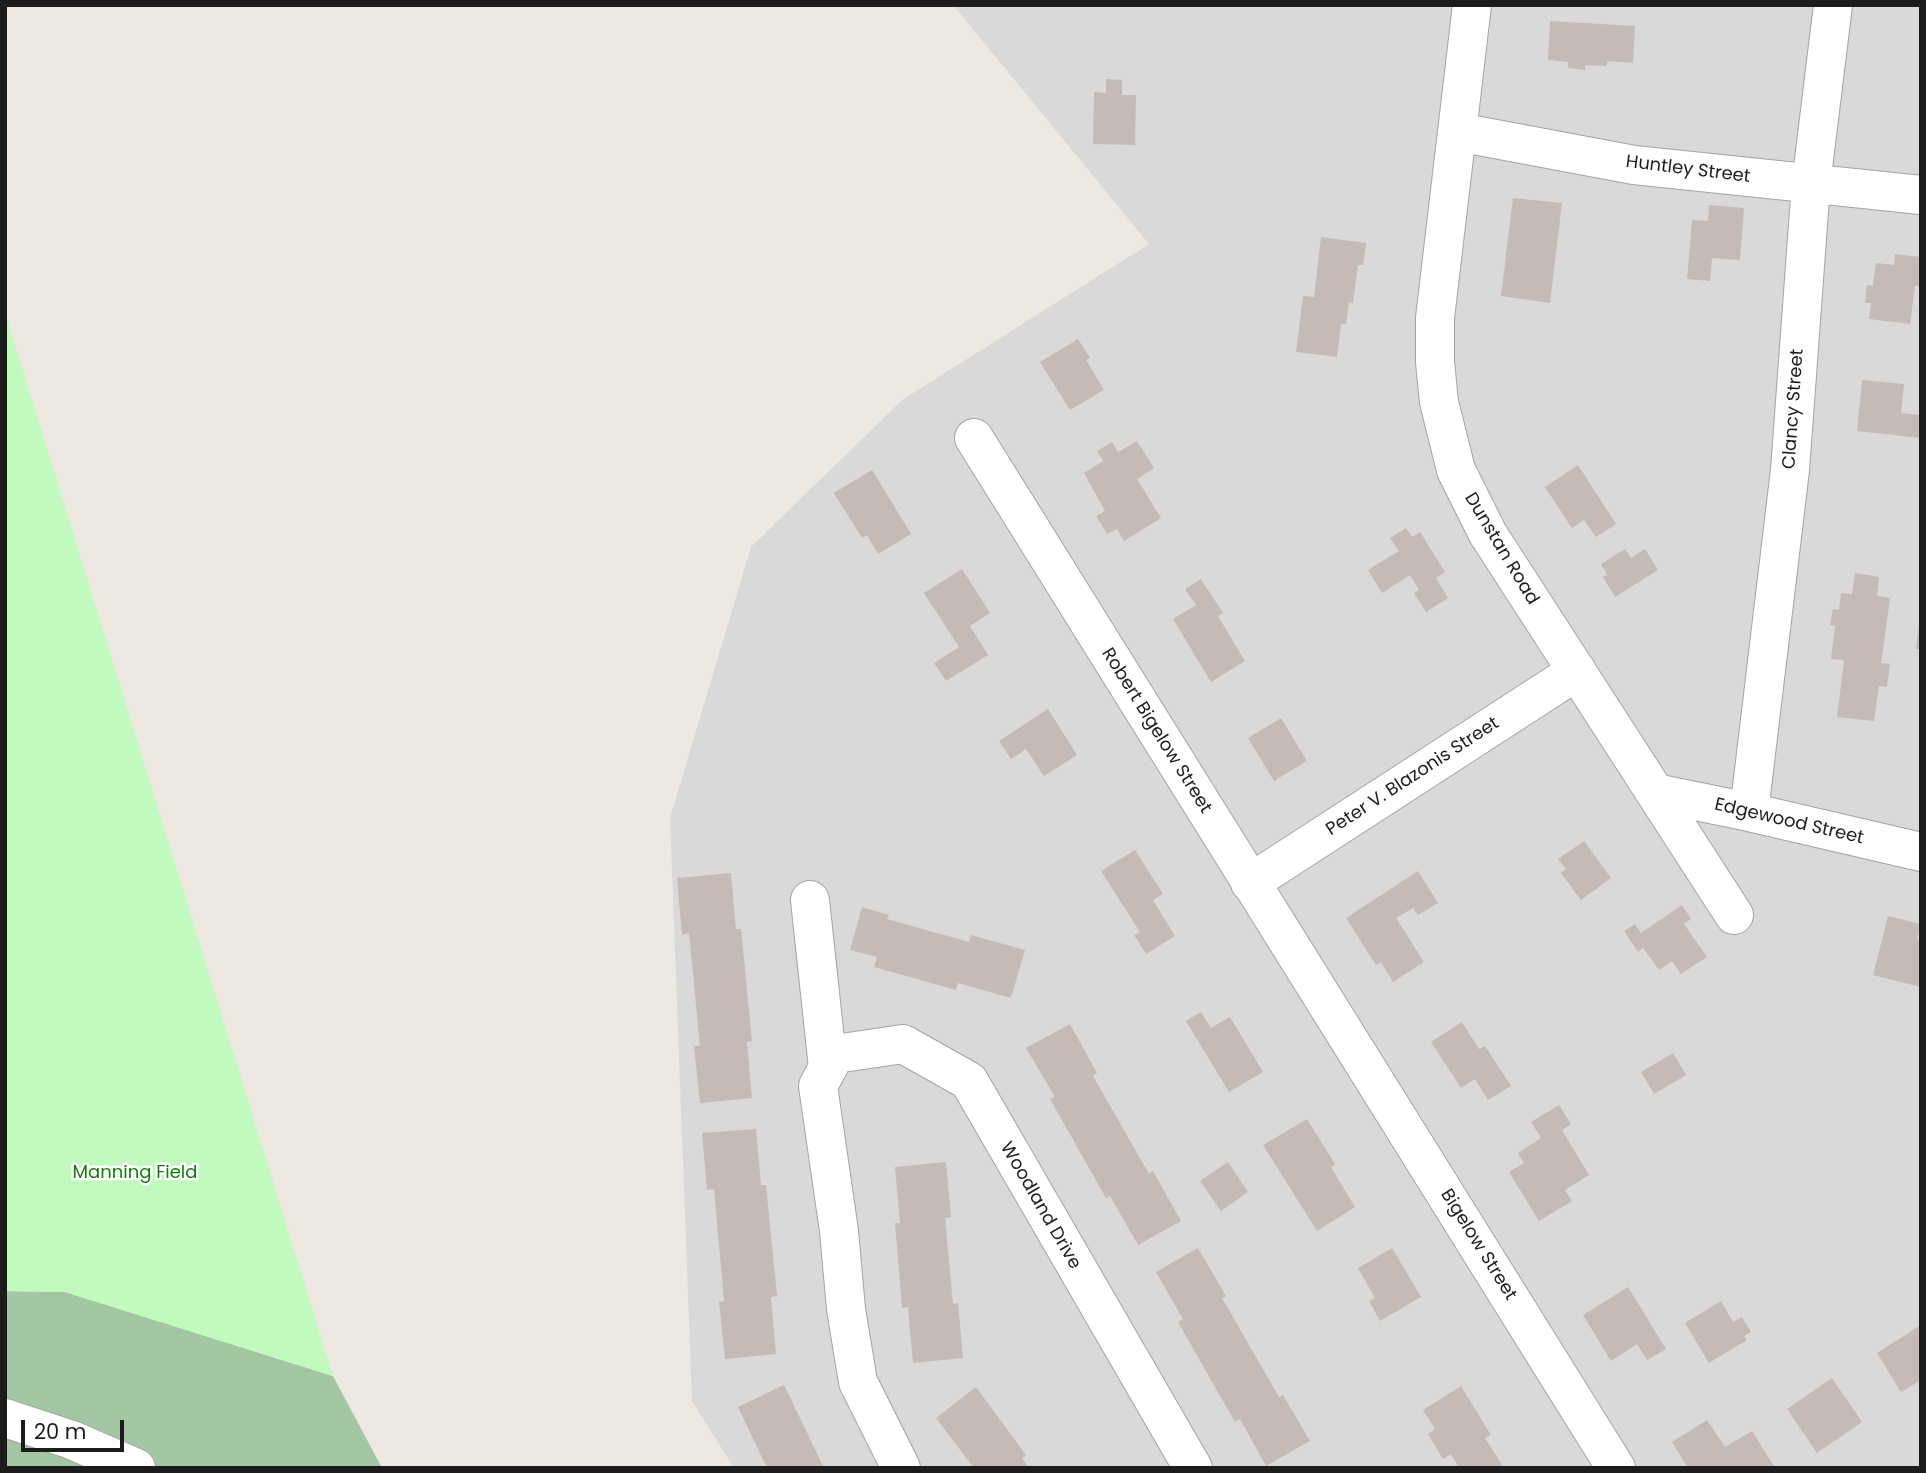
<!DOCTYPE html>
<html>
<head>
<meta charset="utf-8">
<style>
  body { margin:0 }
  #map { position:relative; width:1926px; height:1473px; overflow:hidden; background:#eee8e2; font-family:Poppins,sans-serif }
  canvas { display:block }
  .frame { position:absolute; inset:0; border:7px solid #1c1c1c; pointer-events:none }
  .scale { position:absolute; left:21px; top:1420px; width:103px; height:32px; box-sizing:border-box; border:4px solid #1c1c1c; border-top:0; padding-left:9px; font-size:21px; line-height:24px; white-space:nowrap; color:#1c1c1c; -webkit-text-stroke:5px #fff; paint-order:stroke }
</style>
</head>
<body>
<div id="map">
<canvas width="1926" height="1473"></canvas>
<div class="frame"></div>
<div class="scale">20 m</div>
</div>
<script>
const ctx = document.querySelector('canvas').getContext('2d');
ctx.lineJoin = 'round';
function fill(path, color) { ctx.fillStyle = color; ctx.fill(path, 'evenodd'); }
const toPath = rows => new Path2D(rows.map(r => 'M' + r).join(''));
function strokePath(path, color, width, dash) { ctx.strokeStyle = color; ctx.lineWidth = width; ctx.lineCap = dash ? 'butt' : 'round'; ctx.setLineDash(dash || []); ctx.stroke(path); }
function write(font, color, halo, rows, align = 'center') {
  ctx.font = font + ' Poppins,sans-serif'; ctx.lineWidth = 5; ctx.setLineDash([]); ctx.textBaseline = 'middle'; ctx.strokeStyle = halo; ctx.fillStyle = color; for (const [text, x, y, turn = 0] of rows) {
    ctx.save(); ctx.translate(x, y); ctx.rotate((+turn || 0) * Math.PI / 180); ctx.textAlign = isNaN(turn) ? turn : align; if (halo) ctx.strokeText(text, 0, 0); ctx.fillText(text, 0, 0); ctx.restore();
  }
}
const residential = toPath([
  [953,5,1921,5,1921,1468,734,1468,692,1401,670,818,751,547,902,400,1149,244]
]);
const cemetery = toPath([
  [5,1291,65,1292,333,1376,382,1468,5,1468]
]);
const park = toPath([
  [5,312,333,1376,65,1292,5,1291]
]);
const building = toPath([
  [1550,21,1635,26,1633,63,1607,61,1607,66,1585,65,1585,70,1568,68,1568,62,1548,60],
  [1106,79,1122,80,1122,95,1136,95,1135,145,1093,144,1094,92,1106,93],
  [1513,198,1562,203,1550,303,1501,296],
  [1709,205,1744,208,1740,260,1712,258,1710,281,1687,279,1692,220,1708,221],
  [1321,237,1366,243,1363,265,1358,265,1353,303,1349,302,1346,324,1341,324,1337,357,1296,352,1303,296,1314,297],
  [1895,254,1921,257,1921,287,1915,286,1910,324,1869,319,1871,303,1865,303,1867,285,1873,286,1876,263,1894,265],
  [1078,339,1090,358,1086,360,1104,390,1070,410,1040,362],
  [1862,380,1904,384,1901,413,1921,415,1921,438,1857,431],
  [1137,441,1154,468,1137,479,1161,518,1124,541,1117,529,1107,534,1096,516,1105,511,1084,473,1103,461,1097,451,1112,442,1118,452],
  [1578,465,1616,524,1596,537,1584,520,1572,528,1545,487],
  [872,470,911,534,878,554,867,535,862,538,834,493],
  [1406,528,1412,537,1420,532,1445,572,1436,578,1448,598,1426,612,1414,593,1419,590,1410,575,1382,593,1368,570,1399,551,1390,538],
  [1625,549,1631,558,1645,549,1658,570,1615,597,1603,577,1607,575,1601,564],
  [962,569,990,613,970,626,988,655,946,681,934,663,959,647,924,593],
  [1855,573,1879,577,1877,596,1890,598,1881,663,1890,664,1887,687,1879,686,1874,721,1837,717,1844,660,1831,659,1835,626,1830,625,1833,609,1839,610,1841,593,1852,594],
  [1201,579,1223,613,1218,616,1245,661,1211,682,1173,619,1196,605,1185,589],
  [1919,624,1921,624,1921,649,1916,649],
  [1048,709,1077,755,1044,776,1026,749,1011,759,999,741],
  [1281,718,1307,761,1274,781,1248,738],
  [1584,841,1611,878,1581,900,1561,873,1566,869,1558,859],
  [1135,850,1163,894,1153,900,1175,936,1146,954,1134,935,1140,932,1101,871],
  [1418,871,1438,903,1418,915,1413,908,1396,918,1424,962,1393,982,1381,962,1376,965,1346,918],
  [731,873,736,929,741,929,752,1041,747,1042,752,1098,700,1103,694,1046,700,1046,689,933,682,935,677,878],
  [1682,905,1691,919,1684,924,1707,957,1681,974,1672,961,1659,970,1643,948,1638,952,1624,931,1635,924,1641,933],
  [862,907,889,915,887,919,969,942,971,935,1025,950,1011,998,958,983,956,990,874,967,877,957,850,950],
  [1888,916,1921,924,1917,939,1921,940,1921,987,1873,975],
  [1201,1012,1211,1028,1230,1017,1263,1072,1229,1092,1186,1021],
  [1462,1022,1479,1049,1485,1046,1511,1086,1488,1100,1475,1079,1461,1088,1431,1042],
  [1070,1024,1097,1073,1093,1076,1149,1174,1153,1171,1181,1221,1138,1245,1110,1196,1106,1198,1050,1099,1055,1097,1026,1048],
  [1673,1053,1686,1075,1654,1094,1641,1072],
  [1559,1105,1571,1124,1562,1130,1589,1175,1565,1190,1572,1201,1539,1221,1509,1172,1524,1163,1518,1153,1541,1138,1531,1122],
  [1307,1119,1335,1164,1331,1167,1355,1207,1317,1231,1263,1145],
  [756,1129,761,1185,766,1185,777,1296,771,1297,776,1354,725,1359,719,1302,724,1301,714,1189,707,1190,702,1133],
  [946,1162,951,1217,945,1218,953,1304,958,1303,963,1358,913,1363,908,1307,902,1308,895,1223,900,1223,895,1167],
  [1228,1162,1248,1192,1221,1211,1200,1181],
  [1198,1248,1226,1296,1222,1298,1279,1397,1283,1395,1310,1441,1266,1466,1240,1419,1235,1422,1178,1322,1183,1319,1156,1272],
  [1392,1248,1421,1297,1380,1321,1369,1301,1375,1298,1358,1268],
  [1628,1287,1666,1349,1647,1360,1637,1344,1611,1361,1583,1315],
  [1721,1301,1733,1322,1742,1317,1751,1332,1744,1336,1747,1340,1709,1363,1685,1323],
  [1921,1325,1921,1380,1901,1392,1877,1353],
  [1832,1378,1862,1422,1817,1453,1787,1409],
  [784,1385,824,1468,767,1468,738,1407],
  [1461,1386,1491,1435,1485,1438,1504,1468,1459,1468,1451,1454,1443,1459,1428,1434,1435,1429,1423,1410],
  [976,1387,1026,1455,1022,1458,1029,1468,974,1468,936,1418],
  [1707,1420,1725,1447,1752,1431,1775,1468,1688,1468,1672,1442]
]);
const minor = toPath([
  [1472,5,1435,318,1435,362,1439,402,1456,470,1488,534,1734,915],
  [1458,132,1634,165,1921,195],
  [974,438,1616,1468],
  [1656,793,1749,812,1921,852],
  [1749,812,1790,470,1811,184,1833,5],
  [1250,883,1577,671],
  [810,900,828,1068],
  [5,1418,72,1440,136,1468],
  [901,1468,858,1382,846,1309,839,1231,818,1086,835,1054,903,1044,969,1081,1193,1468]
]);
const streetNames = [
  ["Huntley Street",1688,170,7],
  ["Clancy Street",1794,409,-86],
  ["Dunstan Road",1501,549,59],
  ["Robert Bigelow Street",1156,731,58],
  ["Peter V. Blazonis Street",1413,777,-33],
  ["Edgewood Street",1789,822,13],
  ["Woodland Drive",1040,1206,60],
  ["Bigelow Street",1478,1245,58]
];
const parkNames = [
  ["Manning Field",135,1173]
];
fill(residential, '#dad9d9');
fill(cemetery, '#a3c7a3');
fill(park, '#c0fabd');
fill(building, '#c5bab5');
strokePath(minor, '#a3a3a3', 40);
strokePath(minor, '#fff', 38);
write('18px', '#1c1c1c', '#fff', streetNames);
write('18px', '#107b0a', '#fff', parkNames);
</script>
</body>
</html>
